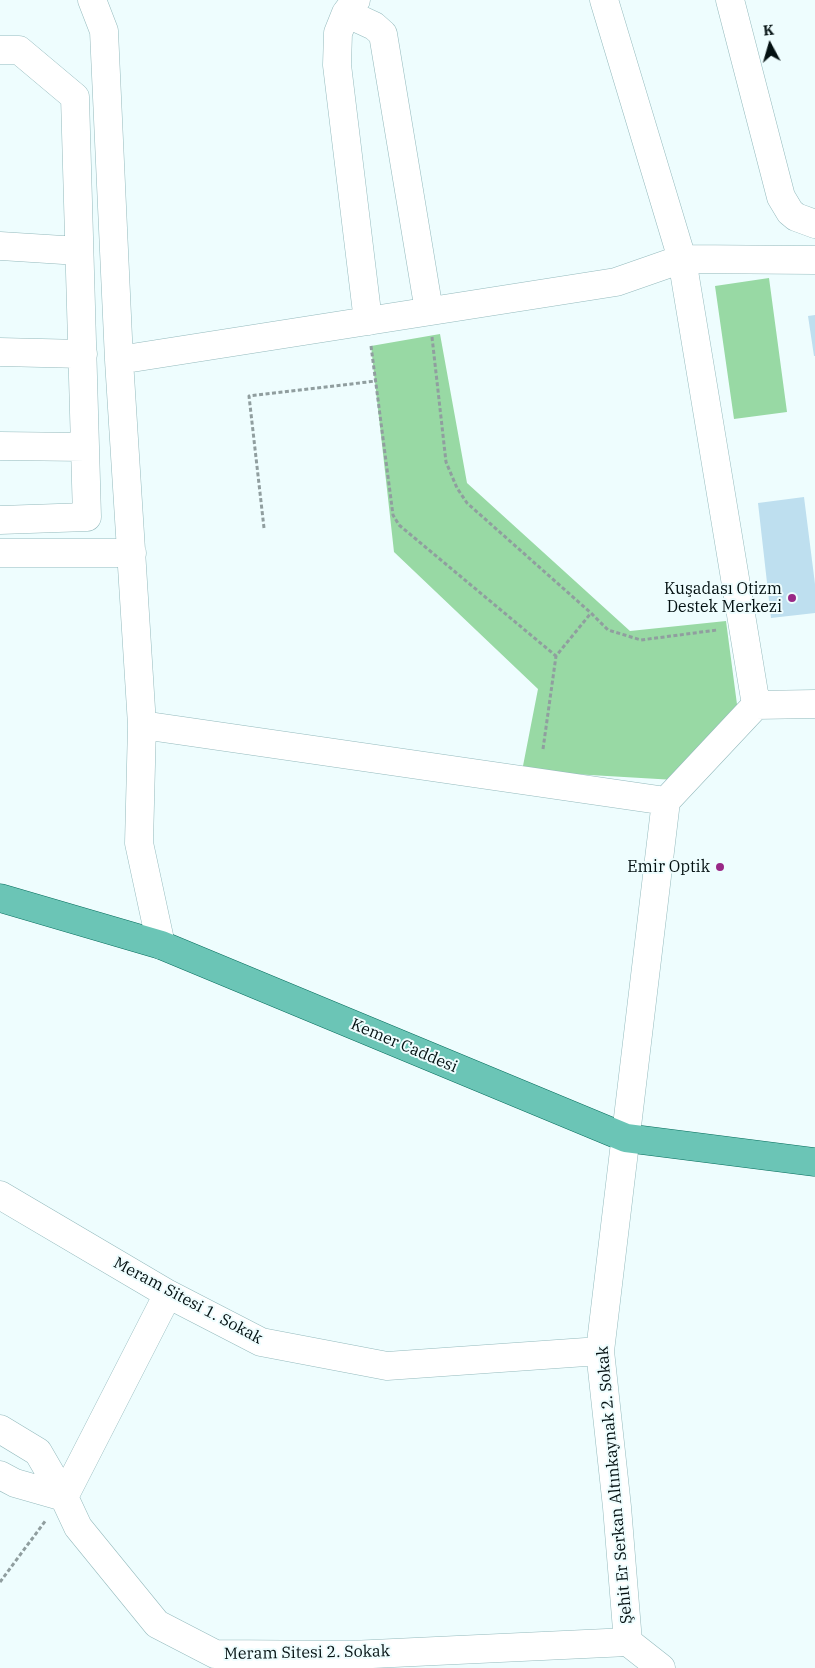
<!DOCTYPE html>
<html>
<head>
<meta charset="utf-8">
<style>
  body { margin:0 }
  #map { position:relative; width:815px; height:1668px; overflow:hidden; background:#eefdfe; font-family:"IBM Plex Serif",serif }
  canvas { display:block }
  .north { position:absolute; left:745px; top:20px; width:50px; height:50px; -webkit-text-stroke:4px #eefdfe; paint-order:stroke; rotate:354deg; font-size:14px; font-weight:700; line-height:20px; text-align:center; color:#031011 }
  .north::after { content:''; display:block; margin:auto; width:18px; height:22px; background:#031011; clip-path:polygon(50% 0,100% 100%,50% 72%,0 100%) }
</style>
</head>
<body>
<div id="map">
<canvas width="815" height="1668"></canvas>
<div class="north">K</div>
</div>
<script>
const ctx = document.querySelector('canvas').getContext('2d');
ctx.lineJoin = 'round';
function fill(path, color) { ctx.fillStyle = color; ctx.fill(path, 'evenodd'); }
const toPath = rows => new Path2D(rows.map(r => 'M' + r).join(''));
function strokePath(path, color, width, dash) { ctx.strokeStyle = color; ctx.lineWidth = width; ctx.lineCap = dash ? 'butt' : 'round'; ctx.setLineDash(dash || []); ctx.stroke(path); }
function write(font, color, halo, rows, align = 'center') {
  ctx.font = font + ' "IBM Plex Serif",serif'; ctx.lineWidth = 4; ctx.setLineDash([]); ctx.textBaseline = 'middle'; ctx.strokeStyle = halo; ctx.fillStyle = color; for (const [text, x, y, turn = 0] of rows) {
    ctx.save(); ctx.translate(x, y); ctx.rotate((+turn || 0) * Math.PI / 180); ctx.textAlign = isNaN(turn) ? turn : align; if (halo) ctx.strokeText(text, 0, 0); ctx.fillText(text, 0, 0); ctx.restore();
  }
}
const green = toPath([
  [769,278,787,412,734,419,715,286],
  [440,334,467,483,630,631,726,621,738,712,675,780,522,771,538,689,394,552,371,346]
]);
const building = toPath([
  [815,315,815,356,814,356,808,316],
  [804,497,815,584,815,613,771,618,758,503]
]);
const path = toPath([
  [432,337,446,462,457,488,467,503,591,613,608,630,641,640,717,630],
  [371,346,393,515,399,525,556,656],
  [264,528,249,396,376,381],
  [543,749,556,656,591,613],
  [0,1582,46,1520]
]);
const minor = toPath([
  [92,0,104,31,119,360,142,725,139,843,161,945],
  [356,0,346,13,338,33,337,65,368,321],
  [604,0,682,259,756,705,666,801,600,1351,617,1507,628,1642,661,1668],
  [730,0,781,197,790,212,796,217,815,224],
  [346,13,374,26,383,34,429,311],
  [0,50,19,50,75,97,87,517,0,520],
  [0,246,79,251],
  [0,352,83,354],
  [119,360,616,282,682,259,815,260],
  [0,446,85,447],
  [0,553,132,553],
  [756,705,815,704],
  [142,725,666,801],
  [0,1195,168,1294,261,1342,387,1366,600,1351],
  [0,1429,38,1452,64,1497,78,1527,157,1624,215,1654,351,1655,628,1642],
  [0,1475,15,1483,64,1497,168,1294]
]);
const major = toPath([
  [0,898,161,945,626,1138,815,1162]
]);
const markers = [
  [792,598,5,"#992886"],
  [720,867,5,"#992886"]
];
const poiNames = [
  ["Kuşadası Otizm",782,589],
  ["Destek Merkezi",782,607],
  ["Emir Optik",710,867]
];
const streetNames = [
  ["Kemer Caddesi",404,1046,23],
  ["Meram Sitesi 1. Sokak",188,1301,28],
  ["Şehit Er Serkan Altınkaynak 2. Sokak",615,1485,-95],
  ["Meram Sitesi 2. Sokak",307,1653,-1]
];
fill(green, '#98d9a4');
fill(building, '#bedfef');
strokePath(minor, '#94babd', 29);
strokePath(major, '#076d5d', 29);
strokePath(path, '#909e9f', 3, [4, 2.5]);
strokePath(minor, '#fff', 28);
strokePath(major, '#6bc5b6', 28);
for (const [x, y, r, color] of markers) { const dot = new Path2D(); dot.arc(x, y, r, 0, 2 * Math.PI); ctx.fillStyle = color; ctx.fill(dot); strokePath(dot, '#eefdfe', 2); }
write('16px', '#031011', '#eefdfe', poiNames, 'right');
write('16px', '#031011', '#eefdfe', streetNames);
</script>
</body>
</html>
